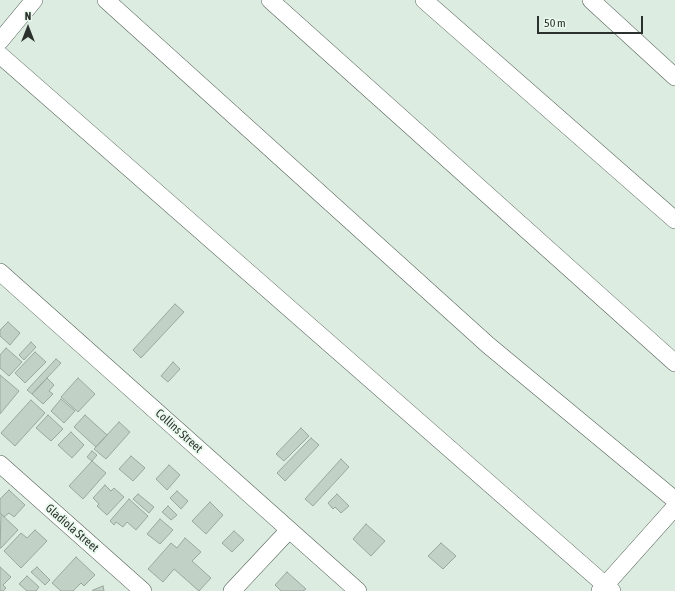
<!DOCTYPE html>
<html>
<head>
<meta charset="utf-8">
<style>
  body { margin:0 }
  #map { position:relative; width:675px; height:591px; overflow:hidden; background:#ddece0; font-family:"Asap Condensed",sans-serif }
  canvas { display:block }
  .north { position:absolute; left:8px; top:8px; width:40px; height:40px; -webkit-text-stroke:3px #eaf9ed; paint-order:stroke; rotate:0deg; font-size:11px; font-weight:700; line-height:16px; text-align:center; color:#2b312c }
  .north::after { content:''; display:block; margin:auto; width:14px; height:18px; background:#2b312c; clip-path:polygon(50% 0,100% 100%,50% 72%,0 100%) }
  .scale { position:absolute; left:537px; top:16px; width:106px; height:18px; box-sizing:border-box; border:2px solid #2b312c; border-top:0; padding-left:5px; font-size:12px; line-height:14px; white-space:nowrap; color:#2b312c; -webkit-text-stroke:3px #eaf9ed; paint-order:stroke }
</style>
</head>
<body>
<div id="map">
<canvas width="675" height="591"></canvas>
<div class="north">N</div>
<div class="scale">50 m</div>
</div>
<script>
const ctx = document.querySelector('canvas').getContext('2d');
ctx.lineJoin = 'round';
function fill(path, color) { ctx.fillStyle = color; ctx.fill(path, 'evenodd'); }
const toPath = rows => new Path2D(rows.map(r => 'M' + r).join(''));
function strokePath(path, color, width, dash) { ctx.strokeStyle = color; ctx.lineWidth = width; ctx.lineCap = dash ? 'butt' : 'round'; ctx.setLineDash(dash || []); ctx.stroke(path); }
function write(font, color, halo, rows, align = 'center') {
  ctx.font = font + ' "Asap Condensed",sans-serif'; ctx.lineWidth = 4; ctx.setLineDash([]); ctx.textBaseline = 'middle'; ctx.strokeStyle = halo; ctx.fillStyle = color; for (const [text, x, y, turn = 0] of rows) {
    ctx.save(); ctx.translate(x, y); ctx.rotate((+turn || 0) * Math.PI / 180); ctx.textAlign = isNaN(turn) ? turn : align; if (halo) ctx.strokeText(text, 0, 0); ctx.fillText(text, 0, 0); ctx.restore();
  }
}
const building = toPath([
  [175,304,184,312,141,358,133,350,175,304],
  [8,322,20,333,10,345,0,336,0,330,8,322],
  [31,342,36,347,24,360,19,355,31,342],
  [6,348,22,362,9,376,0,368,0,355,6,348],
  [35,352,46,362,25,383,15,373,35,352],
  [56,359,61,363,32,394,27,390,56,359],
  [173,362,180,369,168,382,161,376,173,362],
  [0,375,19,391,0,414,0,375],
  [47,378,54,385,49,391,53,394,43,404,32,394,47,378],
  [78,378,95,394,78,412,61,397,78,378],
  [61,399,75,411,64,423,51,411,61,399],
  [31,400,45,413,15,446,1,433,31,400],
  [48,415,63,429,51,441,36,428,48,415],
  [85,415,107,435,96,447,74,427,85,415],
  [119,422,130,432,106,459,94,449,119,422],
  [301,428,309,436,284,461,276,454,301,428],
  [71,432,84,445,72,458,58,445,71,432],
  [311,438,319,445,285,481,277,473,311,438],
  [92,451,97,455,92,461,87,457,92,451],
  [131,456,145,468,133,481,119,469,131,456],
  [341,459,349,467,313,506,305,499,341,459],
  [92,461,106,473,83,499,69,486,92,461],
  [169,465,180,475,167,490,156,479,169,465],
  [105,485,111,491,114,488,124,497,107,515,97,506,99,504,93,498,105,485],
  [9,490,25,505,14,517,9,513,4,517,0,513,0,499,9,490],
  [177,491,188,501,181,509,170,498,177,491],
  [138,494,154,507,149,513,133,499,138,494],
  [337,494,349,506,341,513,335,507,333,509,328,503,337,494],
  [129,499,148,516,136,530,127,522,123,527,116,522,114,525,110,521,129,499],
  [210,502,223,515,206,534,192,521,210,502],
  [168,506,177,515,171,520,162,512,168,506],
  [1,514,18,530,1,548,0,548,1,514],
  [160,519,173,530,160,544,147,534,160,519],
  [366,524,385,541,371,556,353,539,366,524],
  [35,530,47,541,21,568,4,551,21,533,27,538,35,530],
  [234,531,244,540,232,552,222,543,234,531],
  [185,538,201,552,192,561,211,578,199,591,174,569,163,582,148,569,171,543,177,548,185,538],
  [441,543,456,556,443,569,428,556,441,543],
  [76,557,95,575,84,586,81,583,73,591,61,591,52,583,76,557],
  [0,567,11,577,3,585,6,588,3,591,0,591,0,567],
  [37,567,50,580,45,585,31,572,37,567],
  [287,572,306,589,303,591,281,591,275,585,287,572],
  [27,576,39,587,36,591,27,591,19,584,27,576],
  [103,586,104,591,92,591,93,590,103,586]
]);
const street = toPath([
  [106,0,488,345,675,500],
  [270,0,675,363],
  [424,0,675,220],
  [591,0,675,77],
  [0,41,34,0],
  [0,55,612,591],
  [0,272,358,591],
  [0,464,143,591],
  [232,591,289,530],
  [600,591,675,507]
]);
const streetNames = [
  ["Collins Street",179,431,42],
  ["Gladiola Street",72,528,41]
];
fill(building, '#c2d1c6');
strokePath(building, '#99a79c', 1);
strokePath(street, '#556359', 18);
strokePath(street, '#fff', 17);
write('12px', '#2b312c', '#eaf9ed', streetNames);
</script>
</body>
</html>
